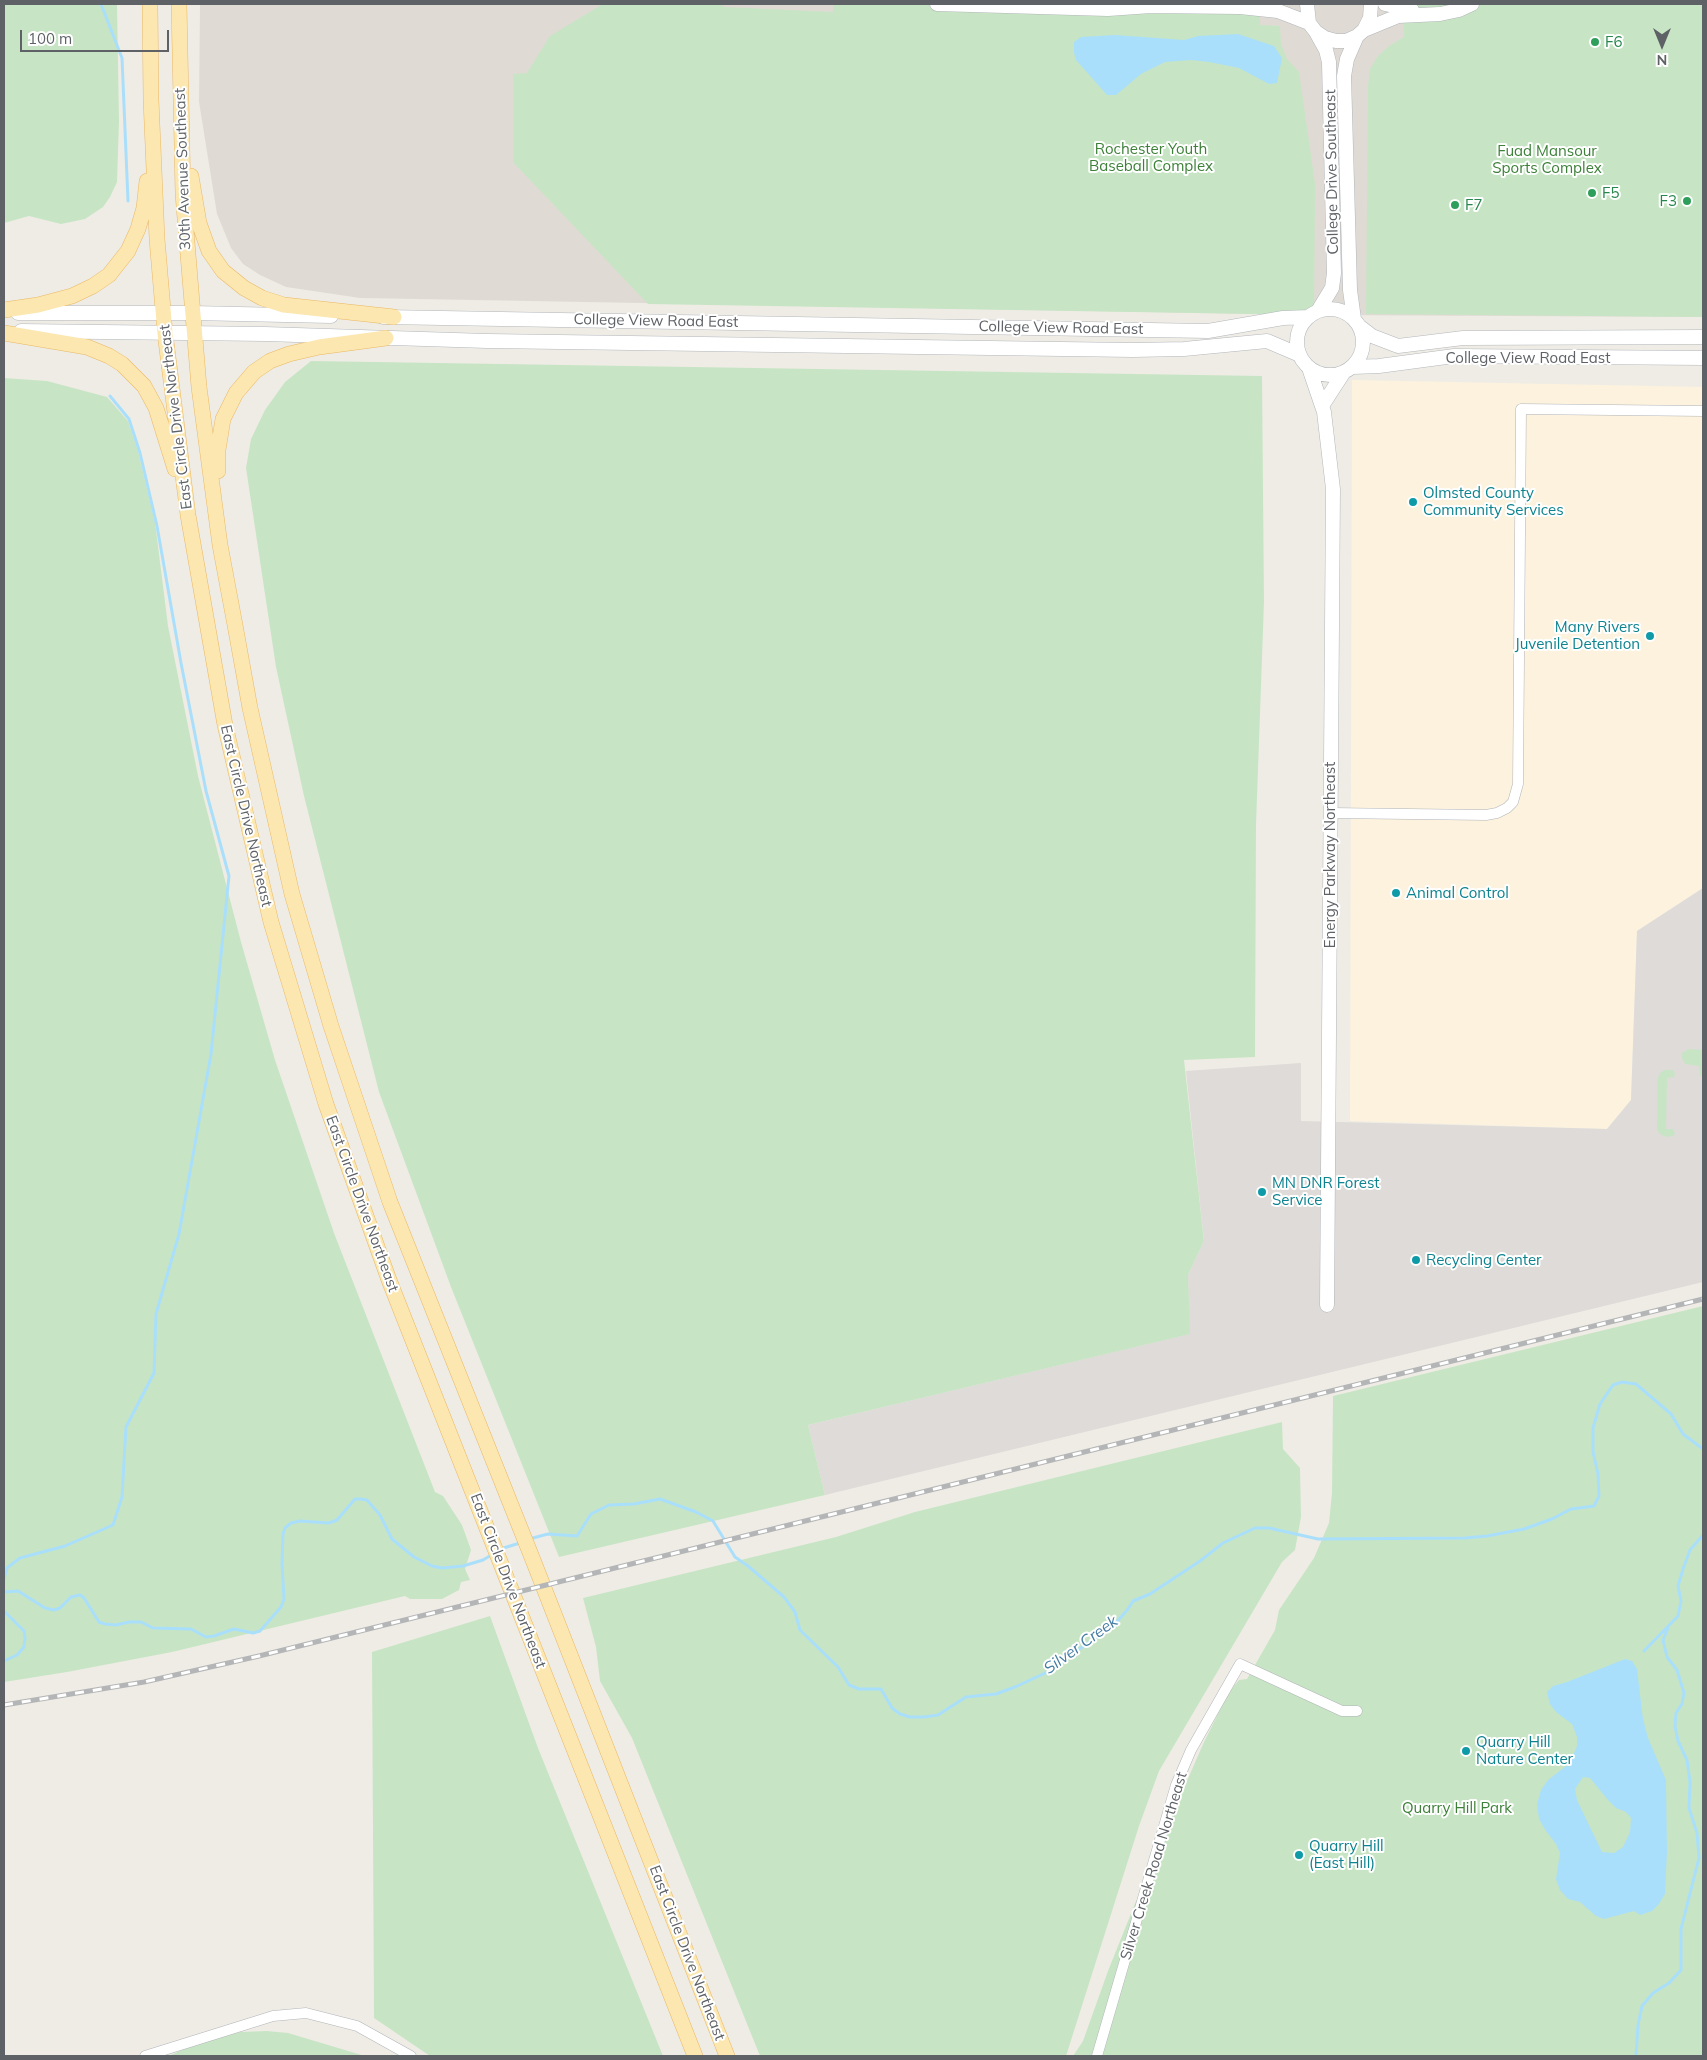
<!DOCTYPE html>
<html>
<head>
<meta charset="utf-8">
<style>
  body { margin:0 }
  #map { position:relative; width:1707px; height:2060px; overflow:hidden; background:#efece6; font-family:Mulish,sans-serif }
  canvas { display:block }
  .frame { position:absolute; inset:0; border:5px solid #5e6266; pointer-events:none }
  .north { position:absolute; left:1637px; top:20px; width:50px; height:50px; -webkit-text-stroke:4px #fff; paint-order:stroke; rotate:180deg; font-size:14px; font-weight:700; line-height:20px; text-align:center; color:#5e6266 }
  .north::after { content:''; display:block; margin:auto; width:18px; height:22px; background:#5e6266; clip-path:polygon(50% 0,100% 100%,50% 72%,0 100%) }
  .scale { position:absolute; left:20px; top:30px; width:149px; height:22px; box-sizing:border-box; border:2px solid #5e6266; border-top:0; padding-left:6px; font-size:15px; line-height:18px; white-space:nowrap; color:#5e6266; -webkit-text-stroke:4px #fff; paint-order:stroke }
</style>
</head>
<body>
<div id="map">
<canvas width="1707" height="2060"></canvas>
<div class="frame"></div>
<div class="north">N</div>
<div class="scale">100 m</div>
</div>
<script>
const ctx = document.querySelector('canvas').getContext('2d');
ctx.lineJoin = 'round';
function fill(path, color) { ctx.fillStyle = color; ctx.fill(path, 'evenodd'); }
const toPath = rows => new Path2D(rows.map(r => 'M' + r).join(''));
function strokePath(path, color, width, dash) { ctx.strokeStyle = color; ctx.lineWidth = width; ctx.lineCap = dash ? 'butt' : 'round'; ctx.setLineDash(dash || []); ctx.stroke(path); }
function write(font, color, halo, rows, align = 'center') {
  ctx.font = font + ' Mulish,sans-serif'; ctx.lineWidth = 4; ctx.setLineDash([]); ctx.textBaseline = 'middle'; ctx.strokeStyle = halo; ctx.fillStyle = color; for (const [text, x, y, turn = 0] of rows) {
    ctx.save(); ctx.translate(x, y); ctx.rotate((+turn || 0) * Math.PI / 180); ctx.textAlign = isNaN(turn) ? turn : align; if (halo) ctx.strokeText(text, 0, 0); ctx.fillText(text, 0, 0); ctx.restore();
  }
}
const commercial = toPath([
  [1352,380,1703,387,1703,888,1637,931,1631,1100,1607,1129,1350,1121]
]);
const industrial = toPath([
  [1703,888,1703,1282,825,1495,808,1425,1189,1334,1188,1275,1204,1241,1186,1071,1301,1063,1301,1121,1607,1129,1631,1100,1637,931]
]);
const education = toPath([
  [200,4,1703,4,1703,317,1314,315,360,298,286,287,260,275,243,264,231,248,217,214,199,102]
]);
const green = toPath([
  [4,4,117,4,119,121,117,182,110,197,103,207,85,219,61,224,29,216,4,223],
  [603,4,720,4,724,7,833,12,833,4,1260,4,1260,25,1280,26,1281,44,1287,59,1299,72,1315,184,1314,315,648,304,513,162,513,74,527,73,550,36],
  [1403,4,1703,4,1703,317,1366,314,1368,86,1370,69,1378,56,1389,46,1404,37],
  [311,361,1262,376,1264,602,1256,825,1255,1057,1184,1060,1204,1241,1188,1275,1190,1334,808,1425,825,1495,559,1557,451,1287,379,1092,304,796,276,667,246,468,251,439,265,410,285,382],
  [4,378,47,381,107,397,128,421,138,451,155,522,168,626,198,776,241,942,275,1060,334,1233,435,1492,443,1496,462,1525,471,1550,465,1569,470,1580,461,1582,459,1590,442,1599,410,1599,405,1596,172,1652,67,1672,4,1682],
  [1689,1049,1703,1050,1703,1076,1700,1076,1699,1066,1685,1064,1682,1058,1682,1053],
  [1665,1070,1673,1070,1675,1074,1674,1077,1667,1078,1666,1129,1673,1129,1675,1133,1673,1136,1667,1137,1660,1134,1657,1129,1658,1078,1660,1073],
  [1703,1306,1703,2056,1073,2056,1083,2041,1108,1971,1136,1901,1154,1875,1173,1813,1204,1742,1229,1692,1239,1680,1247,1679,1275,1630,1279,1610,1314,1558,1329,1523,1332,1493,1333,1396],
  [1282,1422,1283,1449,1300,1468,1301,1517,1295,1550,1282,1562,1159,1771,1139,1826,1066,2056,760,2056,632,1738,600,1681,596,1647,583,1598,836,1537,915,1512],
  [490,1616,538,1748,663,2056,430,2056,374,2018,372,1652],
  [267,2031,288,2033,365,2056,169,2056,188,2047,240,2032]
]);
const water = toPath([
  [1238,34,1274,46,1282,58,1277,83,1269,84,1239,68,1209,62,1191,60,1165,62,1141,74,1116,95,1107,95,1076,60,1074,53,1074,42,1081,37,1115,35,1184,40,1198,36],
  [1625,1659,1632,1661,1637,1669,1643,1719,1648,1738,1666,1780,1667,1852,1665,1894,1659,1904,1652,1911,1640,1915,1634,1911,1604,1919,1596,1916,1580,1902,1568,1899,1560,1890,1556,1879,1560,1853,1556,1844,1546,1831,1539,1819,1537,1804,1541,1790,1548,1780,1570,1763,1577,1746,1577,1737,1572,1724,1556,1712,1550,1704,1547,1692,1553,1686,1567,1682],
  [1583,1777,1590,1778,1608,1800,1616,1808,1626,1812,1631,1818,1630,1832,1623,1847,1614,1853,1602,1852,1577,1800,1575,1789]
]);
const stream = toPath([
  [101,4,122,58,128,201],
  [529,1539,548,1534,577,1536,591,1514,609,1505,634,1504,660,1499,696,1512,713,1521,735,1557,748,1566,784,1597,795,1612,800,1630,838,1667,849,1685,859,1689,881,1689,892,1708,900,1714,910,1717,924,1717,938,1715,966,1697,996,1694,1015,1687,1054,1669,1065,1659,1114,1625,1128,1609,1133,1601,1150,1594,1200,1561,1223,1543,1255,1528,1269,1528,1318,1539,1465,1538,1487,1536,1524,1529,1552,1519,1571,1509,1594,1506,1599,1496,1598,1474,1593,1452,1593,1428,1600,1404,1613,1385,1622,1382,1636,1384,1671,1414,1683,1434,1703,1449],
  [500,1549,520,1543],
  [4,1579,7,1568,20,1558,65,1546,113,1525,122,1497,126,1427,154,1373,156,1314,179,1234,211,1054,229,876,206,791,181,663,157,526,140,453,129,419,110,396],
  [4,1592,18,1591,45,1608,54,1610,60,1608,71,1597,80,1595,84,1598,99,1622,105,1624,116,1625,129,1622,141,1622,153,1628,191,1629,206,1637,214,1636,234,1629,253,1633,260,1631,281,1607,284,1599,282,1564,283,1534,285,1528,291,1523,300,1521,329,1523,337,1520,355,1499,360,1499,367,1500,373,1507,380,1515,392,1539,414,1557,432,1566,442,1568,463,1566,483,1560,493,1554],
  [4,1611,24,1631,25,1638,24,1647,17,1655,4,1661],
  [1644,1651,1678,1616,1681,1601,1678,1586,1683,1569,1690,1550,1703,1535],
  [1636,2056,1638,2025,1642,2006,1653,1993,1669,1983,1681,1970,1681,1929,1699,1858,1697,1833,1689,1808,1690,1782,1687,1760,1678,1741,1675,1726,1676,1713,1682,1704,1684,1693,1677,1670,1667,1657,1663,1640,1668,1628]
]);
const street = toPath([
  [1331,813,1486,815,1497,813,1507,808,1513,802,1518,784,1521,409,1703,411],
  [145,2056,273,2016,306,2013,357,2026,411,2056],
  [1097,2056,1176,1785,1191,1750,1240,1664,1342,1711,1357,1711]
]);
const secondary = toPath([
  [937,4,1108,9,1151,6,1240,7,1278,11,1309,23],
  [1307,4,1309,23,1316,32,1325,38,1336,41,1346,41,1357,36,1364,30,1370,18,1371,4],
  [1385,4,1412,10],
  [1364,30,1398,16,1440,14,1459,10,1472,4],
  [1316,32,1326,50,1329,62,1334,273,1332,288,1318,311],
  '1297 342a33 33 0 1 1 66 0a33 33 0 1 1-66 0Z',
  [18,313,192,313,331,316],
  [383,317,1208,331,1283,318,1308,317],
  [1354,319,1350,290,1344,76,1347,59,1357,36],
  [1359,326,1372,336,1398,346,1463,338,1703,337],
  [21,331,265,334,487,341,1133,350,1184,349,1267,341,1300,355],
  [1353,367,1379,366,1454,356,1703,358],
  [1309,368,1324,412,1333,489,1327,1305],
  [1322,406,1344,372]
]);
const primary = toPath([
  [150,4,151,100,157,239,165,333,188,515,225,725,271,922,326,1104,389,1280,695,2056],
  [179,4,183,194,199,387,220,545,235,625,250,708,292,894,331,1026,390,1202,533,1560,727,2056],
  [191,176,199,223,209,251,223,271,244,288,262,298,284,305,394,317],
  [4,310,38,305,72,296,93,286,109,275,128,251,138,229,144,208,147,181],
  [4,333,87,347,109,356,122,364,144,386,156,408,175,469],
  [218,471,218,450,223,419,236,393,254,372,270,361,289,354,319,347,386,338]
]);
const rail = toPath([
  [4,1705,144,1682,259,1656,1703,1299]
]);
const markers = [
  [1595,42,5,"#2e9e5b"],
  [1592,193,5,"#2e9e5b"],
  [1687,201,5,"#2e9e5b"],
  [1455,205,5,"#2e9e5b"],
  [1413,502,5,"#0f9aa8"],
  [1650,636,5,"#0f9aa8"],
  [1396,893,5,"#0f9aa8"],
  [1262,1192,5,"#0f9aa8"],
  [1416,1260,5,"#0f9aa8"],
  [1466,1751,5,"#0f9aa8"],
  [1299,1855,5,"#0f9aa8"]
];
const leisureNames = [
  ["F6",1605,42],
  ["F5",1602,193],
  ["F3",1677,201,"right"],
  ["F7",1465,205]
];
const parkNames = [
  ["Rochester Youth",1151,149],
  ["Baseball Complex",1151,166],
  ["Fuad Mansour",1547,151],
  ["Sports Complex",1547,168],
  ["Quarry Hill Park",1457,1808]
];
const streetNames = [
  ["30th Avenue Southeast",183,169,-92],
  ["College Drive Southeast",1332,172,-91],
  ["College View Road East",656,321,1],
  ["College View Road East",1061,328,1],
  ["College View Road East",1528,358],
  ["East Circle Drive Northeast",176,417,-97],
  ["East Circle Drive Northeast",246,816,77],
  ["Energy Parkway Northeast",1330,855,-90],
  ["East Circle Drive Northeast",362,1204,70],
  ["East Circle Drive Northeast",508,1581,69],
  ["Silver Creek Road Northeast",1154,1866,-73],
  ["East Circle Drive Northeast",687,1953,69]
];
const cultureNames = [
  ["Olmsted County",1423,493],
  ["Community Services",1423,510],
  ["Many Rivers",1640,627,"right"],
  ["Juvenile Detention",1640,644,"right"],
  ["Animal Control",1406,893],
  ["MN DNR Forest",1272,1183],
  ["Service",1272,1200],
  ["Recycling Center",1426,1260],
  ["Quarry Hill",1476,1742],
  ["Nature Center",1476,1759],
  ["Quarry Hill",1309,1846],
  ["(East Hill)",1309,1863]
];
const waterNames = [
  ["Silver Creek",1081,1645,-36]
];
fill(commercial, '#fcf2de');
fill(industrial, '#dedbd8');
fill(education, '#dfdbd4');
fill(green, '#c7e5c4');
fill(water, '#aadffb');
strokePath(stream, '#aadffb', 3);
strokePath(street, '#b1b4b8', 11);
strokePath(secondary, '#b2b6ba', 15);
strokePath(primary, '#eab864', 16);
strokePath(street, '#fff', 10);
strokePath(secondary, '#fff', 14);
strokePath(primary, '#fbe7af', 15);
strokePath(rail, '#b4b5b6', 5);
strokePath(rail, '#fff', 3, [9]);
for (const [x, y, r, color] of markers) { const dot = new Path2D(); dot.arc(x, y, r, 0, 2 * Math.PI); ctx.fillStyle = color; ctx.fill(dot); strokePath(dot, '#fff', 2); }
write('15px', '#27864d', '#fff', leisureNames, 'left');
write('15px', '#3d8139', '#fff', parkNames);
write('15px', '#5e6266', '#fff', streetNames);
write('15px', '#0d838f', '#fff', cultureNames, 'left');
write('italic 16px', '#447ca4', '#fff', waterNames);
</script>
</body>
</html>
